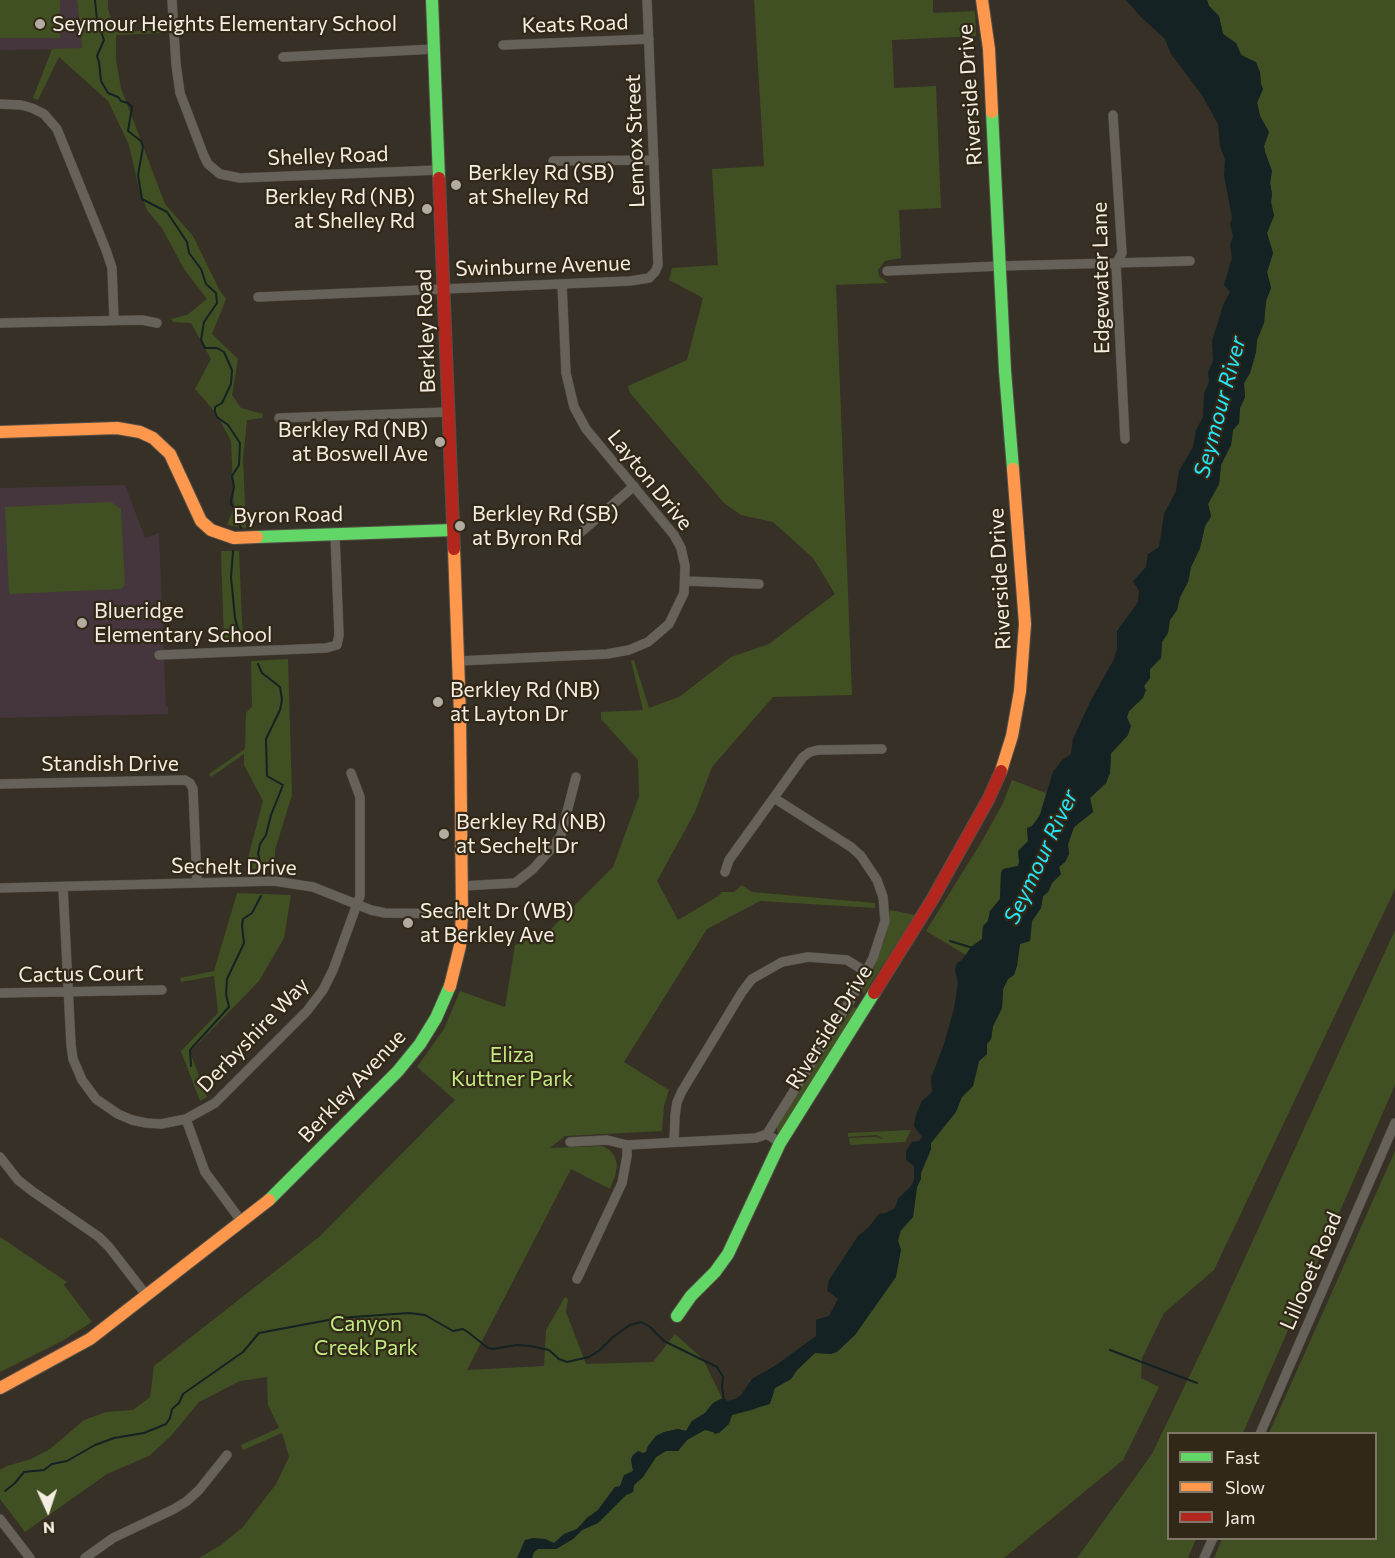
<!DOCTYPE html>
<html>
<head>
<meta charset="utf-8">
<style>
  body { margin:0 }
  #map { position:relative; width:1395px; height:1558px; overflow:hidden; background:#363026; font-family:Commissioner,sans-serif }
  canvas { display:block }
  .legend { position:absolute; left:1167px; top:1432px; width:210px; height:108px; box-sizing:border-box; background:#322817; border:2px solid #807768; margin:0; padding:8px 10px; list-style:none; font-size:18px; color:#f4ede2 }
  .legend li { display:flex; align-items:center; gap:12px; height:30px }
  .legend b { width:30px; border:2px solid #807768 }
  .north { position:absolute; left:18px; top:1480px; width:60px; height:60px; -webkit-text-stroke:4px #322817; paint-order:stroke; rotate:177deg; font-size:16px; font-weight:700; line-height:24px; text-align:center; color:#f4ede2 }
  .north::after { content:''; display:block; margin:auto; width:21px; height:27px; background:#f4ede2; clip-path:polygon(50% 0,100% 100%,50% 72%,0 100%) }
</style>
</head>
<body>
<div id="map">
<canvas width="1395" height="1558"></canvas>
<ul class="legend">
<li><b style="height:8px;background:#63d668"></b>Fast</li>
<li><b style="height:8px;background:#ff974d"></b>Slow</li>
<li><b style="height:8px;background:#b3261e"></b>Jam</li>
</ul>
<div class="north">N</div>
</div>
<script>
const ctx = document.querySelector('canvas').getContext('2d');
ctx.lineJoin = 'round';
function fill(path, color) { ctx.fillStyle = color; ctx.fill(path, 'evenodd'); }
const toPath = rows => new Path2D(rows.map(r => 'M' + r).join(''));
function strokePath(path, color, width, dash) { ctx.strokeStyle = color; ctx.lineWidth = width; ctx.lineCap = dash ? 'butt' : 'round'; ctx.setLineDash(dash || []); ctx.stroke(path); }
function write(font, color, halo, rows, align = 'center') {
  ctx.font = font + ' Commissioner,sans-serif'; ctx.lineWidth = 4.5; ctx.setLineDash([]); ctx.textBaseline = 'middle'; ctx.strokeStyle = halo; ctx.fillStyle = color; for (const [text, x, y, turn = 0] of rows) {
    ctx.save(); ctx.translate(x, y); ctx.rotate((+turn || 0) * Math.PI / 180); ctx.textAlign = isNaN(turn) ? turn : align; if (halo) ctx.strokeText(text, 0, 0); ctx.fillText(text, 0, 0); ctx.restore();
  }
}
const education = toPath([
  [0,0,77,0,82,49,0,50],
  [125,485,145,538,159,533,166,706,168,707,168,714,0,718,0,488]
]);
const green = toPath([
  [0,0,60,0,60,38,0,38],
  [77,0,108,0,108,9,116,32,164,30,164,33,116,35,116,60,121,88,165,204,193,236,220,291,226,299,212,334,238,359,232,395,241,408,263,414,262,418,247,420,243,458,246,528,227,525,234,507,231,441,216,413,195,389,211,359,191,323,173,322,171,319,187,315,207,299,184,269,162,228,147,210,139,189,129,145,108,101,59,57,38,100,33,98,52,49,82,48],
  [754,0,933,0,933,13,975,11,976,36,892,40,894,88,936,86,941,208,899,210,901,258,885,261,878,270,879,276,888,283,836,285,852,695,773,697,712,767,695,812,657,881,678,920,720,895,721,892,734,892,742,885,752,892,875,903,875,908,760,901,707,929,624,1062,669,1090,664,1106,662,1131,565,1136,550,1148,602,1146,610,1150,615,1157,617,1166,615,1176,610,1189,571,1169,467,1370,544,1366,546,1330,565,1297,568,1299,566,1312,586,1364,653,1362,675,1334,703,1359,722,1398,713,1403,705,1413,692,1421,686,1431,677,1429,664,1432,656,1436,648,1446,646,1452,631,1459,633,1471,620,1486,615,1487,598,1510,587,1518,577,1529,564,1534,554,1543,545,1539,525,1540,517,1558,199,1558,221,1545,243,1527,276,1484,289,1457,282,1433,243,1450,241,1445,279,1428,268,1405,267,1377,240,1381,199,1402,171,1436,149,1456,107,1474,25,1532,0,1499,0,1470,7,1466,31,1459,50,1449,84,1420,106,1412,133,1410,150,1397,154,1366,319,1237,455,1100,417,1067,444,1029,460,991,505,1007,515,945,547,933,613,867,639,796,638,760,601,719,601,712,643,710,631,661,634,660,649,708,679,697,731,657,769,644,835,594,813,558,773,522,741,515,724,503,630,393,628,386,687,360,703,298,669,280,672,268,718,265,712,169,764,166],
  [1207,0,1395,0,1395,889,1214,1270,1164,1313,1142,1358,1141,1378,1159,1387,1123,1460,1004,1558,532,1558,534,1552,538,1549,556,1549,573,1539,582,1530,598,1523,626,1495,633,1492,634,1485,643,1477,656,1457,666,1451,678,1451,687,1440,695,1434,705,1430,713,1432,732,1415,753,1410,762,1405,775,1388,791,1379,797,1370,815,1353,831,1354,855,1335,868,1316,901,1250,898,1241,901,1231,913,1217,917,1187,921,1179,921,1173,931,1149,931,1143,955,1112,962,1097,973,1086,979,1061,987,1054,987,1044,991,1039,993,1026,1002,1008,1003,989,1008,979,1014,975,1020,944,1030,941,1032,921,1041,908,1043,896,1048,892,1052,883,1061,874,1059,867,1065,862,1069,854,1068,844,1074,827,1093,812,1090,798,1106,783,1110,772,1111,754,1128,735,1127,717,1129,711,1143,697,1144,686,1150,678,1150,669,1161,658,1162,642,1168,633,1170,620,1177,610,1180,597,1188,582,1191,567,1200,548,1205,526,1211,517,1208,504,1219,484,1221,465,1231,445,1233,430,1239,423,1240,408,1245,397,1244,383,1250,373,1256,352,1257,340,1264,323,1266,301,1271,288,1267,272,1273,253,1267,233,1274,216,1271,202,1272,194,1270,183,1272,171,1265,152,1264,146,1269,132,1260,116,1257,102,1263,89,1261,84,1260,72,1241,54,1236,43,1223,34,1219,16,1209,6],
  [111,502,121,509,125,585,121,589,9,594,5,507],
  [221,551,239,551,243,642,224,643],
  [288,659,292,795,275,850,275,868,245,869,263,801,244,765,244,754,211,777,209,774,245,749,246,713,252,706,251,661],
  [1012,780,1046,793,1040,815,1032,827,1027,828,1028,841,1018,866,1003,869,1001,873,1000,899,990,911,988,921,983,926,982,939,971,947,966,955,926,931,982,841,1003,803],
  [237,893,291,895,284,938,259,981,190,1052,207,1097,200,1101,181,1051,218,1013,214,976,181,982,180,978,214,971],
  [890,910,915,915,864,994,862,991,875,966,887,932],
  [1395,930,1395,1085,1243,1433,1168,1434,1168,1538,1196,1539,1188,1558,1077,1558,1152,1454,1221,1310],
  [853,1007,856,1008,856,1010,783,1129,780,1132,777,1132,777,1126],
  [911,1130,905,1142,850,1145,849,1138,876,1137,883,1139,883,1138,876,1135,848,1137,848,1133],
  [1395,1151,1395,1558,1214,1558,1222,1539,1376,1538,1376,1434,1269,1433],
  [0,1237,67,1282,64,1285,92,1322,62,1341,0,1372]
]);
const water = toPath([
  [1126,0,1207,0,1209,6,1219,16,1223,34,1236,43,1241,55,1256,62,1260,72,1261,84,1263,89,1257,103,1260,116,1269,132,1264,146,1265,152,1272,171,1270,183,1272,194,1271,202,1274,216,1267,233,1273,253,1267,272,1271,288,1266,301,1264,323,1257,340,1256,352,1250,373,1244,383,1245,397,1240,408,1239,423,1233,430,1231,445,1221,465,1219,484,1208,504,1211,516,1205,526,1200,548,1191,567,1188,582,1180,597,1177,610,1170,620,1168,633,1162,642,1161,658,1150,669,1150,678,1144,686,1146,690,1143,698,1129,711,1127,717,1131,726,1128,735,1111,753,1110,773,1106,783,1090,798,1093,812,1074,827,1068,844,1069,854,1065,862,1059,867,1061,874,1052,883,1048,892,1043,896,1041,908,1032,921,1030,941,1020,944,1017,966,1014,975,1008,979,1003,989,1002,1008,993,1026,991,1039,987,1044,987,1054,979,1061,973,1086,962,1097,956,1112,931,1143,931,1149,921,1173,921,1179,917,1187,913,1217,900,1231,898,1241,901,1250,896,1277,855,1335,837,1352,831,1354,815,1353,797,1370,791,1379,775,1388,770,1404,732,1415,729,1424,719,1433,715,1434,713,1432,705,1430,687,1440,678,1451,666,1451,656,1457,643,1477,634,1485,633,1492,626,1495,598,1523,582,1530,573,1539,556,1549,538,1549,534,1552,532,1558,517,1558,525,1540,533,1538,545,1539,554,1543,564,1534,577,1529,587,1518,598,1510,615,1487,620,1486,624,1475,633,1471,631,1459,633,1455,638,1451,643,1453,646,1452,648,1446,656,1436,664,1432,678,1429,686,1431,692,1421,705,1413,713,1403,721,1399,725,1398,727,1401,735,1399,741,1395,752,1379,776,1365,816,1336,816,1320,829,1316,838,1299,827,1290,829,1280,858,1236,869,1227,879,1214,886,1213,895,1208,898,1199,911,1186,914,1180,914,1166,906,1160,906,1151,912,1142,919,1141,922,1137,914,1126,916,1115,922,1101,932,1092,931,1078,943,1047,954,1009,958,983,955,970,957,963,962,960,971,947,982,939,983,926,988,921,990,911,1000,899,1001,873,1003,869,1018,866,1019,862,1018,851,1028,841,1027,828,1032,826,1040,815,1053,772,1062,760,1071,754,1073,739,1090,702,1113,661,1117,649,1117,631,1138,602,1139,591,1133,581,1146,567,1148,554,1159,547,1164,514,1176,491,1179,471,1193,447,1196,430,1203,417,1204,394,1209,382,1208,372,1213,361,1212,341,1224,303,1230,292,1224,285,1232,258,1230,245,1233,236,1230,224,1232,218,1224,175,1225,160,1220,146,1218,124,1202,95,1171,54,1165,39,1141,17]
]);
const stream = toPath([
  [95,0,97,20,104,40,97,56,99,62,101,81,108,93,118,97,121,101,128,103,132,107,128,131,141,141,143,147,138,175,142,199,167,212,187,242,189,253,201,269,206,284,216,293,217,303,204,322,201,340,205,348,217,348,224,352,232,370,231,384,222,403,215,407,215,412,217,417,228,425,240,443,239,465,232,476,234,487,231,500,231,504,237,511,236,516,241,528],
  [233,551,231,577,235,618,240,636],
  [258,664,262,673,280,687,282,700,280,710,266,739,267,776,283,785,271,815,266,835,260,844,258,854,262,868],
  [950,941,973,948],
  [191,1066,190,1050,229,1007,226,994,227,979,244,943,242,926,243,919,252,913,261,896],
  [1110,1350,1197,1383],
  [5,1491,15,1483,24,1472,44,1470,52,1464,67,1461,95,1445,114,1438,144,1433,166,1424,170,1418,172,1409,179,1403,183,1394,243,1352,259,1333,339,1318,409,1313,425,1315,453,1331,463,1329,469,1333,488,1348,493,1349,517,1345,530,1346,549,1350,559,1359,567,1362,589,1357,600,1350,613,1337,630,1325,641,1322,650,1327,664,1341,717,1367,723,1377,722,1387,724,1400]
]);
const street = toPath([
  [172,0,176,64,180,93,204,156,208,164,220,174,240,178,439,170],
  [503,45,649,39],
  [283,57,434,49],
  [0,104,21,105,32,108,44,114,57,129,106,250,112,268,114,320],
  [1113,115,1122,253,1116,264,1125,439],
  [553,161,654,160],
  [887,271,1000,266,1190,261],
  [258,297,630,281,649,278,655,272,658,265,647,0],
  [0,323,142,320,157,323],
  [279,418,448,412],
  [573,539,634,486],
  [686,581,759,584],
  [159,655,326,648,337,645,339,635,335,535],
  [458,661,607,654,629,650,648,642,669,624,684,593,685,566,681,548,674,535,586,429,574,407,566,373,562,284],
  [0,784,185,780,190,783,193,789,197,883],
  [725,872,729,860,803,757,810,752,818,750,882,749],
  [462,886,515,883,533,869,552,848,561,835,576,777],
  [63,887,71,1045,73,1059,82,1080,96,1099,118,1114,132,1120,146,1123,161,1124,186,1119,215,1103,307,1011,323,990,333,970,360,896,360,797,351,773],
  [0,888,274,881,313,887,371,910,385,913,462,914],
  [0,993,162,990],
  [186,1119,205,1172,242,1222],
  [767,1134,853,996,873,958,885,921,883,897,877,880,861,856,851,847,774,798],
  [570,1142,607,1140,627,1145,756,1138,767,1134,780,1143],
  [674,1142,675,1116,677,1102,682,1091,742,992,752,979,782,962,808,957,847,960,866,972],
  [0,1157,18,1180,32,1191,99,1237,109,1247,147,1296],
  [577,1279,622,1183,627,1156,627,1145],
  [1260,1434,1395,1123],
  [0,1519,30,1558],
  [85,1558,113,1538,174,1509,187,1501,199,1490,227,1455],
  [1204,1558,1213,1538]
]);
const fast = toPath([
  [432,0,439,178],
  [992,112,1005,371,1013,469],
  [257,537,453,530],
  [269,1200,398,1071,420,1044,436,1018,450,986],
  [677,1316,691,1296,715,1272,728,1254,780,1143,874,993]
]);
const slow = toPath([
  [982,0,989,49,992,112],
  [0,432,117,428,140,432,153,438,170,454,201,521,211,530,234,538,257,537],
  [1001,771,1012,736,1020,691,1025,624,1013,469],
  [450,986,460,946,462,914,460,714,454,549],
  [0,1388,90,1339,269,1200]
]);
const jam = toPath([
  [439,178,454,549],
  [874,993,932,900,989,798,1001,771]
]);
const markers = [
  [40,24,6,"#b2aba0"],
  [456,185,6,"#b2aba0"],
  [427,209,6,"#b2aba0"],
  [440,442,6,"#b2aba0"],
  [460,526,6,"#b2aba0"],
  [82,623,6,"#b2aba0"],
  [438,702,6,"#b2aba0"],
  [444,834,6,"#b2aba0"],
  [408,923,6,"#b2aba0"]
];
const poiNames = [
  ["Seymour Heights Elementary School",52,24],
  ["Berkley Rd (SB)",468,173],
  ["at Shelley Rd",468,197],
  ["Berkley Rd (NB)",415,197,"right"],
  ["at Shelley Rd",415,221,"right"],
  ["Berkley Rd (NB)",428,430,"right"],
  ["at Boswell Ave",428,454,"right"],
  ["Berkley Rd (SB)",472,514],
  ["at Byron Rd",472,538],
  ["Blueridge",94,611],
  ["Elementary School",94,635],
  ["Berkley Rd (NB)",450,690],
  ["at Layton Dr",450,714],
  ["Berkley Rd (NB)",456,822],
  ["at Sechelt Dr",456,846],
  ["Sechelt Dr (WB)",420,911],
  ["at Berkley Ave",420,935]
];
const streetNames = [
  ["Keats Road",575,24,-2],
  ["Riverside Drive",970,95,-94],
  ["Lennox Street",635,141,-92],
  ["Shelley Road",328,156,-2],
  ["Swinburne Avenue",543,266,-2],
  ["Edgewater Lane",1101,278,-91],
  ["Berkley Road",426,331,-92],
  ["Layton Drive",650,480,51],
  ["Byron Road",288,515,-1],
  ["Riverside Drive",1000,579,-93],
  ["Standish Drive",110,764],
  ["Sechelt Drive",234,867,1],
  ["Cactus Court",81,974,-1],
  ["Riverside Drive",829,1027,-58],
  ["Derbyshire Way",253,1035,-46],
  ["Berkley Avenue",352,1086,-47],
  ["Lillooet Road",1311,1271,-67]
];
const parkNames = [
  ["Eliza",512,1055],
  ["Kuttner Park",512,1079],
  ["Canyon",366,1324],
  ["Creek Park",366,1348]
];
const waterNames = [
  ["Seymour River",1220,407,-75],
  ["Seymour River",1041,857,-65]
];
fill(education, '#45353c');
fill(green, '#415023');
fill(water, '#142223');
strokePath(stream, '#142223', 2);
strokePath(street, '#544f46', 10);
strokePath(fast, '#544f46', 14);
strokePath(slow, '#544f46', 14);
strokePath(jam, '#544f46', 14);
strokePath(street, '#666159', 9);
strokePath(fast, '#63d668', 12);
strokePath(slow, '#ff974d', 12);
strokePath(jam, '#b3261e', 12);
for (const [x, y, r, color] of markers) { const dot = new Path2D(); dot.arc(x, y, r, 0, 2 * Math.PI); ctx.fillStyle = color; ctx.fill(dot); strokePath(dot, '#322817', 2); }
write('21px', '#f4ede2', '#322817', poiNames, 'left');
write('21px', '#f4ede2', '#322817', streetNames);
write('21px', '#c1ea81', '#322817', parkNames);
write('italic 22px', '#23e6fa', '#322817', waterNames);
</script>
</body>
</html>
